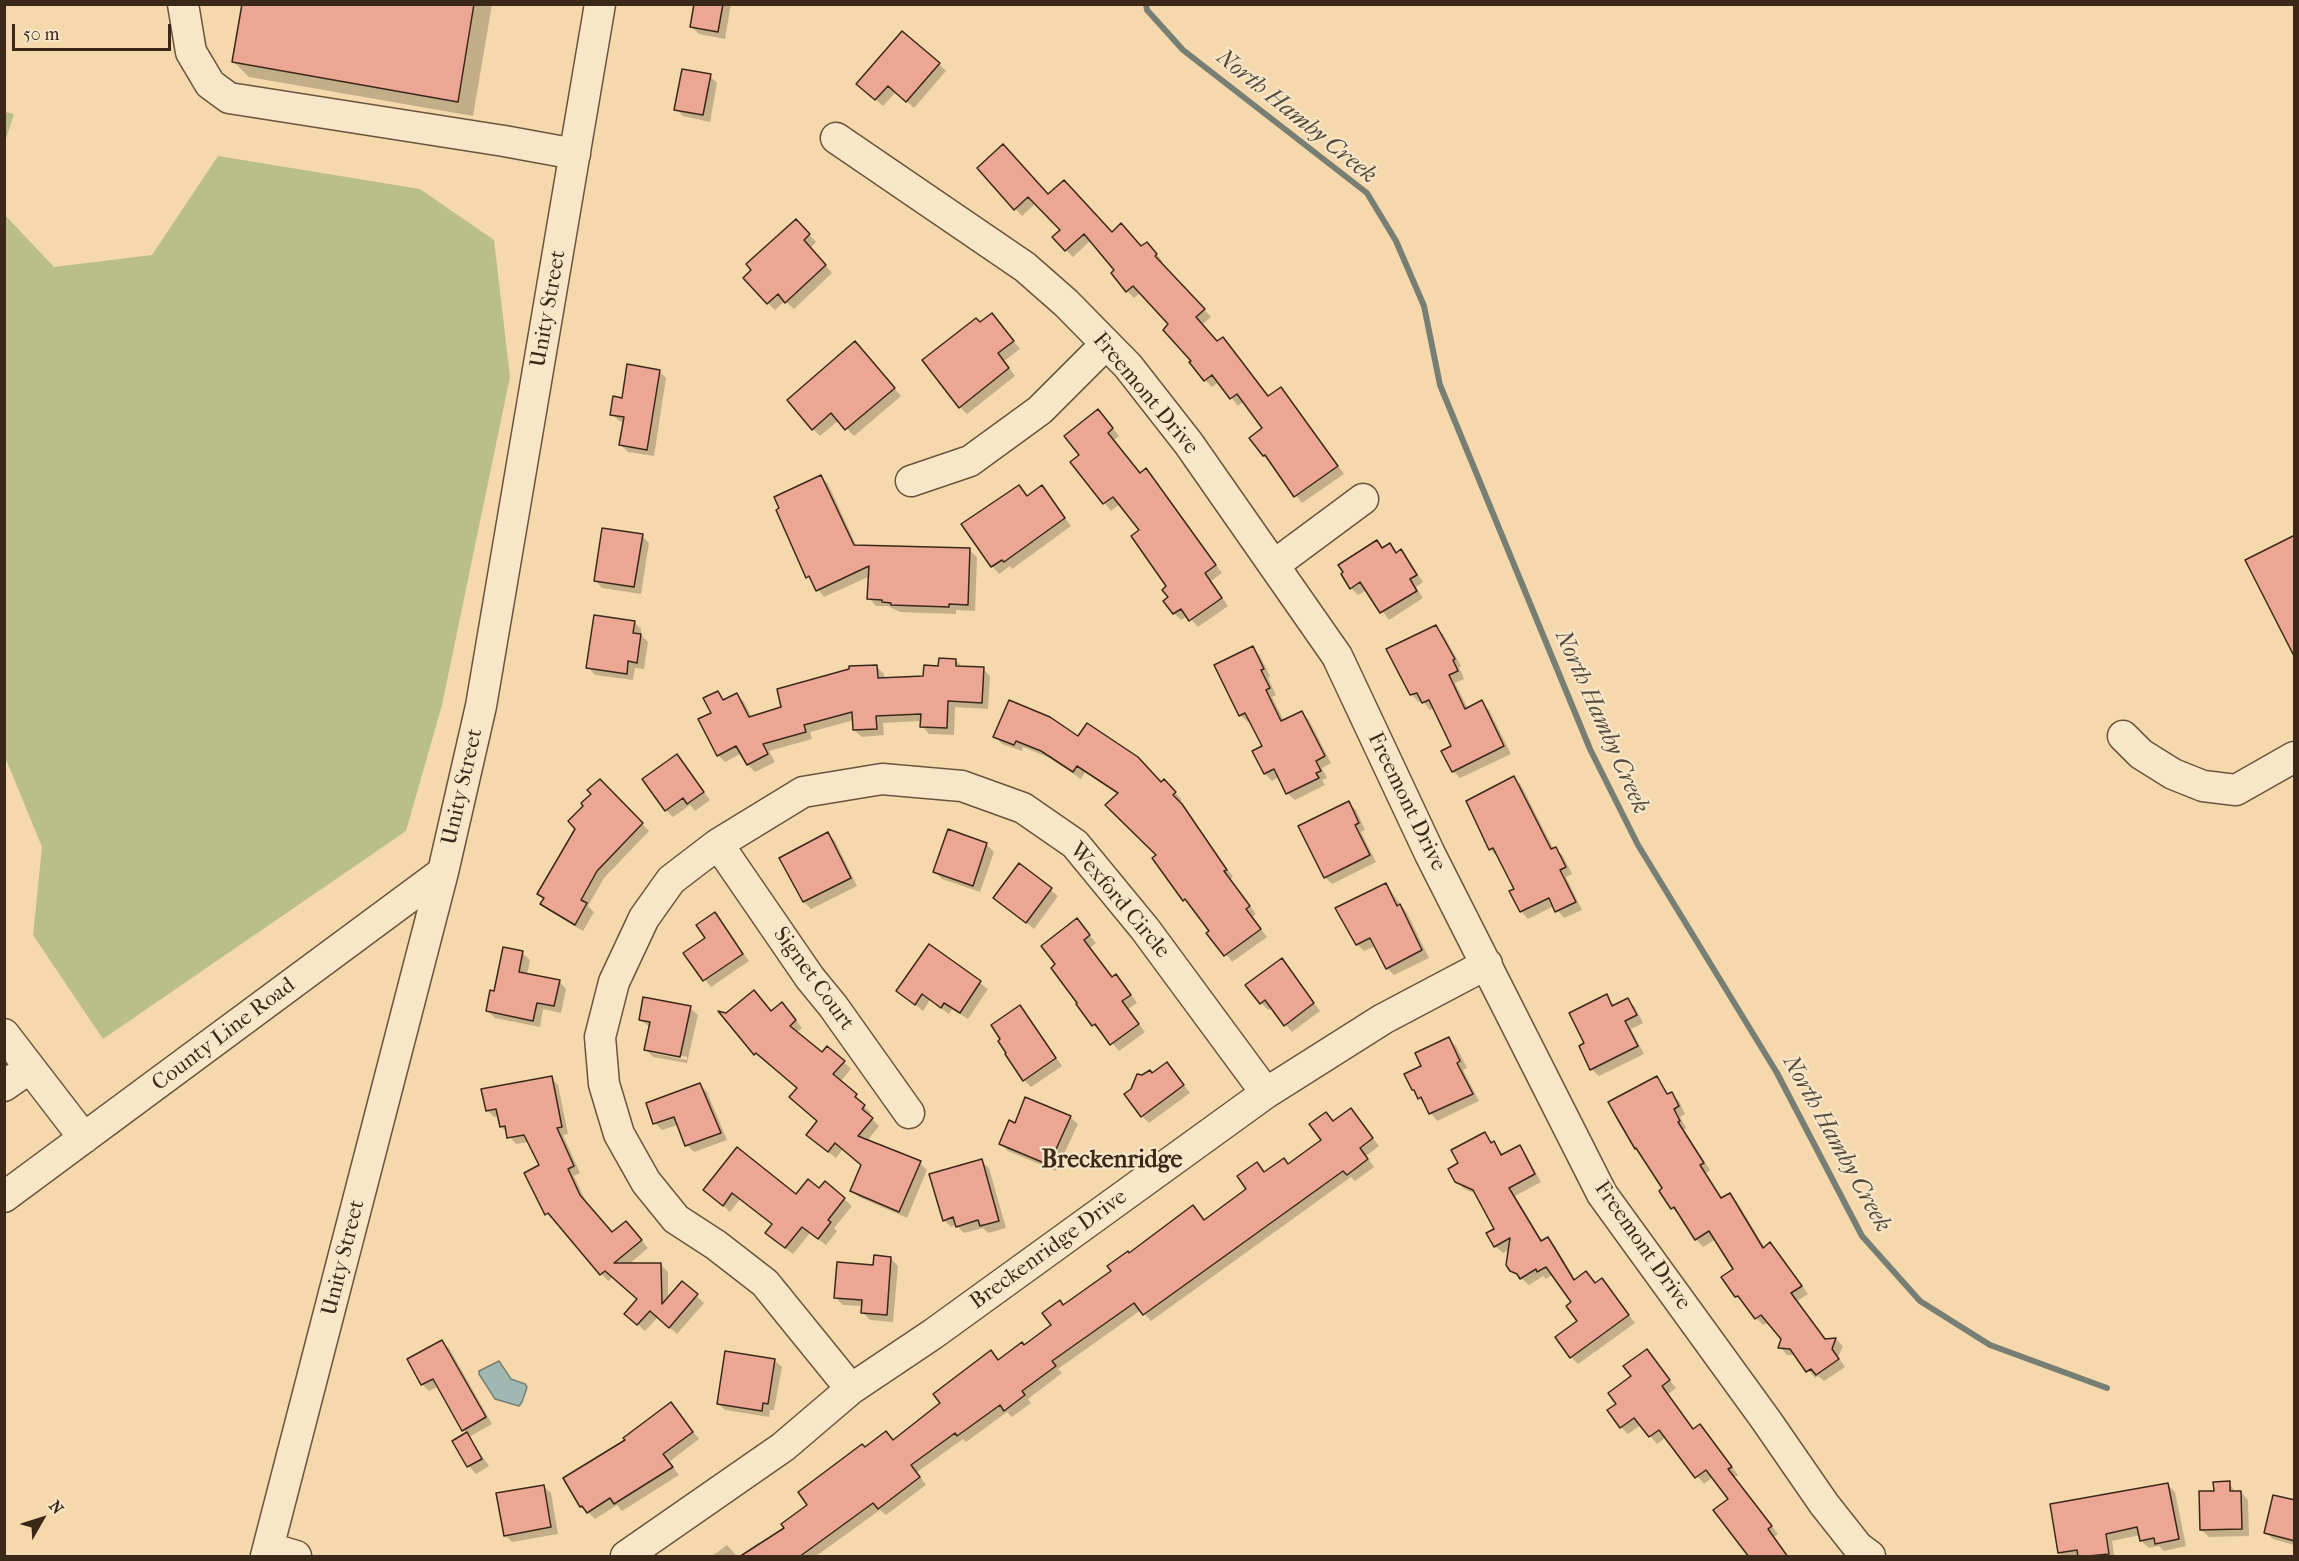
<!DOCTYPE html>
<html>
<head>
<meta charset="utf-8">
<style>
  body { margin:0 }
  #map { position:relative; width:2299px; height:1561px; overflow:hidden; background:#f5d9ac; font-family:"IM FELL French Canon",serif }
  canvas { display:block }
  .frame { position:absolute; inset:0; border:6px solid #3c2818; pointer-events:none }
  .north { position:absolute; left:12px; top:1489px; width:60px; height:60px; -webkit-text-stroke:4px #f8e6c9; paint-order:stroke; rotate:51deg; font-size:16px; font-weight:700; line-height:24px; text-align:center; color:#3c2818 }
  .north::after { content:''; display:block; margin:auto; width:21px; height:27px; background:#3c2818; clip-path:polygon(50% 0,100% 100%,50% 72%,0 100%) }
  .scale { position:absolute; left:12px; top:24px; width:159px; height:27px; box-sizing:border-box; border:3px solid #3c2818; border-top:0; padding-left:8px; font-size:18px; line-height:21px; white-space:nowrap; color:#3c2818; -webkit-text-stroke:4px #f8e6c9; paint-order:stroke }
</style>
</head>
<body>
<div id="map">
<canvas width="2299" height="1561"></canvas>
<div class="frame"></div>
<div class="north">N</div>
<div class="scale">50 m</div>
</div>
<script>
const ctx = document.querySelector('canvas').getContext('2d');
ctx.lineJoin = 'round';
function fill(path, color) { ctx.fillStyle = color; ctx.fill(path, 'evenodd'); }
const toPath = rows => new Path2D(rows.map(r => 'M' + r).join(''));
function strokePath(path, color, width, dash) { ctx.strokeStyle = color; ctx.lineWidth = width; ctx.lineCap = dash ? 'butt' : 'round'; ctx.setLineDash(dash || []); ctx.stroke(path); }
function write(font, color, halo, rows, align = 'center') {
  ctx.font = font + ' "IM FELL French Canon",serif'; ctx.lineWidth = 4.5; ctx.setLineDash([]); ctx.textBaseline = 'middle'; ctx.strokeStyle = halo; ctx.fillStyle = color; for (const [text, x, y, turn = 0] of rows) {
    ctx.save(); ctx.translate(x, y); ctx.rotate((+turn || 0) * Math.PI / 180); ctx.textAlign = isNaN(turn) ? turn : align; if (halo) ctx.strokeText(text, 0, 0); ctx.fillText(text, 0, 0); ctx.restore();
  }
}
const green = toPath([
  [5,112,14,114,5,142,4,112],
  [218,156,420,189,494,240,510,377,442,705,406,831,103,1039,33,935,42,847,5,757,5,215,54,267,152,255]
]);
const water = toPath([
  [499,1361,511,1379,525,1384,527,1387,522,1402,519,1406,495,1399,479,1374,479,1371,499,1361]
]);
const shadow = toPath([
  [243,4,492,4,473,116,249,77,234,62],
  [696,4,731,4,725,39,699,34,692,27],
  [939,64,946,71,914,108,896,92,883,106,866,91],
  [710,76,717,83,710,122,683,116,676,109],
  [979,168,1048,196,1112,233,1142,248,1154,251,1163,262,1161,263,1211,317,1202,325,1218,343,1223,339,1230,346,1269,397,1281,389,1288,396,1344,474,1302,503,1264,455,1265,429,1244,401,1238,406,1219,382,1212,387,1205,380,1191,363,1193,361,1170,325,1141,292,1134,298,1127,291,1117,270,1091,240,1073,257,1066,250,1062,230,1036,203,1022,216],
  [796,221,816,242,810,248,832,273,794,309,785,301,775,310,768,303],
  [992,315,1020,349,1004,361,1015,376,967,414,960,407,980,324],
  [862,350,901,396,854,436,839,420,820,436,813,429],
  [659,371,666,378,654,456,628,452,620,444,624,422,619,421,612,414,623,400],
  [1105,418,1119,436,1114,440,1141,475,1146,470,1153,477,1222,573,1211,581,1228,606,1198,627,1188,616,1181,620,1174,613,1169,587,1141,530,1120,504,1111,511,1072,462,1081,455],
  [821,477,828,484,857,547,969,550,977,557,975,611,956,610,956,614,900,612,888,606,876,606,869,598,870,576,824,597,808,577],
  [1019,487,1028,496,1042,487,1071,526,1012,569,1010,566,999,574,992,566],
  [642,536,649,543,641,594,602,588,595,580],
  [1377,542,1383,549,1390,545,1398,554,1401,551,1408,559,1423,582,1416,587,1423,598,1389,620,1367,590,1358,595,1351,588],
  [634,622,641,629,641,635,648,642,644,669,635,668,633,680,595,675,588,667],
  [1435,627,1443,634,1461,666,1459,667,1464,679,1455,683,1468,709,1482,702,1489,710,1511,754,1460,778,1453,771,1453,746,1434,708,1430,710,1422,700,1419,702,1412,695],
  [1253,648,1260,656,1270,676,1268,678,1276,695,1272,697,1284,721,1302,713,1309,720,1331,763,1322,768,1327,778,1322,780,1325,785,1295,800,1287,793,1279,777,1272,781,1265,774,1264,747,1251,721,1248,722,1240,715],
  [956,661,963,667,983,669,990,676,988,709,955,707,954,735,929,734,922,726,922,721,883,723,884,735,862,737,854,730,854,720,810,732,812,739,769,751,775,762,755,772,748,765,742,753,725,762,718,755,713,713,718,692,726,701,736,695,744,702,752,718,783,708,876,666,884,674,884,680,925,677],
  [995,736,1078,738,1161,784,1164,781,1182,800,1179,803,1189,814,1233,877,1230,879,1256,914,1252,917,1267,937,1232,962,1155,858,1158,855,1118,794,1085,772,1081,779,1050,758,1023,747,1022,751,1002,744],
  [677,756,710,800,695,811,690,805,673,817,666,810],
  [1514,778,1521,785,1554,850,1556,849,1563,856,1572,874,1566,877,1582,910,1564,918,1554,906,1528,919,1521,911,1511,892,1516,890,1497,856,1490,849],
  [600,781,649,831,604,878,588,906,594,912,583,931,549,911,542,904,545,900,539,894,577,828,586,806],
  [1348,803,1356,810,1365,830,1361,832,1376,862,1332,884,1325,877],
  [828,834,835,841,857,886,811,909,804,902],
  [986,844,994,852,980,892,942,879,935,872],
  [1019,865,1058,896,1034,929,995,897],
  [1386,885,1407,913,1429,958,1394,975,1387,968,1376,946,1364,951,1357,944],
  [714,914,749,961,711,987,685,953,707,938],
  [1077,920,1096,943,1090,948,1113,978,1116,976,1123,983,1137,1003,1128,1009,1145,1032,1119,1051,1102,1031,1101,1032,1093,1025,1078,1004],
  [930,946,988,989,968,1019,952,1009,949,1014,930,1000,923,1011,898,991],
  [522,953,530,960,527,975,559,981,566,989,561,1013,543,1009,540,1027,495,1018,488,1011,495,993],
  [1282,960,1320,1011,1292,1032,1272,1008,1268,1010,1261,1003],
  [1606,996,1615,1006,1628,1000,1635,1007,1643,1023,1631,1029,1644,1054,1599,1076,1591,1069,1586,1044],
  [1020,1007,1062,1066,1031,1087,1024,1080],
  [690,1008,698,1015,687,1063,653,1057,646,1049,650,1027,640,1020],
  [652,1050,687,1057,687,1060,652,1053],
  [789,1011,802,1028,796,1033,822,1055,844,1062,851,1069,840,1082,863,1102,862,1104,871,1113,869,1116,879,1126,867,1141,920,1163,927,1170,907,1218,859,1197,852,1190,863,1165,843,1149,836,1158,815,1142,819,1121,798,1088,755,1054,772,1012],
  [1448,1039,1456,1046,1467,1068,1463,1070,1479,1101,1437,1121,1413,1090,1423,1067],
  [1167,1064,1190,1093,1149,1123,1142,1116,1153,1074],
  [551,1078,558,1085,568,1134,563,1135,580,1173,574,1176,587,1204,612,1234,633,1230,648,1248,628,1265,661,1265,668,1272,668,1299,682,1283,704,1303,677,1334,658,1317,645,1331,634,1321,639,1299,613,1277,608,1281,555,1220,547,1214,541,1166,529,1142,516,1144,501,1126,499,1116,494,1117,487,1110],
  [1657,1078,1669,1095,1671,1094,1679,1101,1685,1114,1680,1117,1686,1128,1684,1130,1710,1170,1706,1173,1722,1199,1730,1195,1737,1202,1765,1248,1770,1244,1777,1251,1808,1294,1797,1301,1826,1341,1836,1339,1843,1346,1838,1357,1845,1367,1824,1381,1818,1376,1815,1378,1797,1355,1787,1355,1780,1347,1782,1338,1769,1322,1763,1325,1756,1318,1735,1270,1716,1239,1703,1247,1696,1239,1681,1214,1679,1215,1672,1208,1664,1189,1636,1148,1610,1103],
  [700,1085,707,1092,727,1140,694,1152,687,1145,678,1125,662,1130,655,1123],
  [1026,1099,1070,1117,1078,1124,1056,1171,1008,1151,1001,1144,1015,1125],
  [1351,1110,1379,1146,1366,1156,1374,1167,1355,1181,1351,1177,1151,1321,1141,1310,1058,1369,1062,1373,1028,1399,1031,1403,1012,1417,1007,1412,966,1442,963,1439,917,1472,926,1485,886,1515,880,1510,816,1556,740,1556,758,1543,761,1544,786,1528,865,1449,894,1441,999,1361,1025,1346,1053,1325,1064,1307,1113,1272,1129,1254,1193,1207,1205,1221,1248,1189,1256,1164,1265,1173,1289,1165,1323,1140,1326,1113,1334,1122],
  [1485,1134,1504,1155,1519,1147,1526,1154,1541,1182,1515,1196,1543,1242,1548,1239,1555,1246,1576,1281,1586,1273,1597,1284,1602,1280,1635,1323,1578,1364,1571,1357,1579,1322,1573,1302,1553,1274,1546,1279,1543,1276,1529,1285,1511,1270,1510,1249,1503,1253,1495,1246,1496,1229,1477,1194,1464,1189,1457,1181,1460,1164],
  [981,1161,989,1168,1006,1228,988,1233,983,1228,964,1233,956,1225,951,1227,944,1220],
  [825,1183,852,1206,834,1228,837,1231,826,1245,810,1233,793,1254,774,1240,773,1225,740,1199,730,1212,705,1190,797,1196,819,1190],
  [890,1258,898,1266,893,1322,870,1320,862,1312,863,1306,843,1305,836,1298,875,1267],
  [442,1342,449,1348,492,1424,469,1437,489,1466,476,1474,469,1466,454,1442,467,1434,439,1386,429,1391,422,1384],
  [1647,1351,1676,1388,1668,1394,1694,1430,1707,1433,1738,1475,1734,1477,1778,1534,1774,1537,1788,1556,1751,1556,1730,1499,1713,1477,1704,1484,1666,1437,1657,1444,1641,1425,1628,1434,1621,1427,1618,1404],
  [774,1360,782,1367,774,1410,770,1410,769,1417,725,1410,718,1403],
  [678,1412,699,1439,669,1462,679,1475,622,1511,617,1505,595,1519,582,1506],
  [2229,1483,2236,1493,2241,1492,2248,1500,2249,1536,2209,1537,2201,1530,2215,1493],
  [2168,1485,2175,1492,2186,1546,2164,1551,2159,1546,2149,1548,2141,1541,2140,1535,2112,1541,2114,1556,2063,1556,2059,1552],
  [543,1486,551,1493,558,1534,512,1542,505,1535],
  [2294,1502,2294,1545,2273,1539,2265,1532],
  [727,1545,737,1556,712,1556]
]);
const stream = toPath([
  [1146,4,1147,10,1183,50,1367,193,1396,241,1424,306,1440,385,1590,749,1638,845,1777,1073,1862,1236,1920,1301,1990,1345,2107,1388]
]);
const building = toPath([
  [242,4,474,4,458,102,232,62,242,4],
  [694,4,723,4,718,32,690,27,694,4],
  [902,31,940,63,906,102,888,86,875,100,856,84,902,31],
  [682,69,711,74,703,115,674,110,682,69],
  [1003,144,1048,194,1064,180,1112,232,1121,223,1141,246,1147,242,1157,254,1155,256,1205,309,1196,317,1217,341,1223,337,1268,396,1281,387,1338,466,1294,497,1265,455,1263,456,1249,438,1262,428,1237,394,1230,399,1212,375,1204,381,1189,362,1191,361,1163,330,1168,324,1133,286,1126,292,1111,273,1114,270,1084,234,1065,251,1052,237,1060,230,1028,197,1014,210,977,168,1003,144],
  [796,219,810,234,804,240,826,265,785,303,778,294,767,304,743,278,751,270,746,264,796,219],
  [992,313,1014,341,998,353,1009,368,959,408,922,360,976,318,980,322,992,313],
  [855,341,895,388,845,430,831,413,812,430,787,400,855,341],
  [627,364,660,370,647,450,619,445,624,417,610,415,613,396,622,398,627,364],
  [1098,409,1113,428,1108,433,1140,473,1146,468,1216,565,1205,573,1222,598,1189,621,1181,609,1173,614,1163,601,1168,597,1162,590,1166,586,1131,536,1139,530,1113,497,1103,504,1070,462,1079,455,1064,436,1098,409],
  [821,475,854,545,970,548,968,605,949,604,949,607,891,605,891,603,882,602,882,600,867,599,869,566,816,591,809,576,806,578,776,510,779,508,774,497,821,475],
  [1019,485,1027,496,1042,485,1065,518,1004,562,1002,560,991,567,961,524,1019,485],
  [602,528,643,534,634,587,594,581,602,528],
  [2295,535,2295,658,2245,560,2295,535],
  [1377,540,1382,548,1390,543,1396,553,1401,549,1417,575,1410,579,1417,591,1380,613,1360,582,1350,589,1341,574,1343,572,1338,565,1377,540],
  [594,615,635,621,633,633,641,634,637,663,628,661,627,674,586,668,594,615],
  [1436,625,1455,659,1453,660,1458,671,1449,675,1465,709,1482,700,1504,746,1452,772,1441,751,1451,746,1429,700,1422,703,1417,693,1410,695,1386,649,1436,625],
  [1253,646,1264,669,1261,670,1270,688,1266,690,1281,721,1302,711,1325,756,1316,761,1321,771,1316,773,1319,778,1286,794,1274,769,1264,774,1252,751,1262,746,1245,713,1239,716,1214,665,1253,646],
  [939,658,956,659,956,666,984,667,982,703,948,701,947,728,920,727,921,714,876,716,877,729,853,730,852,712,804,725,806,732,763,744,768,754,747,765,736,746,717,756,698,719,711,713,703,698,718,691,723,700,737,693,749,717,781,707,777,689,849,669,849,666,877,665,878,678,923,676,924,665,938,666,939,658],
  [1009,700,1050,717,1078,736,1087,723,1138,757,1161,782,1164,779,1176,792,1173,795,1182,804,1227,870,1224,871,1250,906,1246,909,1261,929,1224,956,1206,933,1209,931,1185,899,1183,901,1152,858,1156,855,1105,805,1118,793,1077,766,1073,772,1041,751,1016,741,1014,745,993,737,1009,700],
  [677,754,704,792,687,804,683,798,665,811,642,779,677,754],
  [1514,776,1551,849,1556,847,1566,867,1560,870,1576,902,1555,912,1549,898,1520,912,1509,891,1514,889,1493,848,1489,850,1466,801,1514,776],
  [600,779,643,823,597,871,581,900,587,903,575,925,540,904,544,898,537,894,575,829,568,821,583,806,581,803,591,794,587,790,600,779],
  [1349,801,1359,823,1355,825,1370,855,1324,878,1298,826,1349,801],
  [948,829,987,843,973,886,933,872,948,829],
  [828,832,851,878,803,902,779,858,828,832],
  [1019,863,1052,888,1026,923,993,898,1019,863],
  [1386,883,1397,906,1400,904,1422,950,1386,969,1370,938,1356,945,1335,908,1386,883],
  [715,912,743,954,703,981,683,953,705,938,696,925,715,912],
  [1077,918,1090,935,1084,940,1112,977,1116,974,1131,995,1122,1001,1139,1024,1110,1045,1095,1024,1092,1026,1076,1004,1077,1003,1051,968,1055,964,1041,946,1077,918],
  [929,944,981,981,960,1013,944,1003,941,1008,922,994,915,1005,896,991,929,944],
  [503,947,523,951,519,972,560,980,554,1006,537,1003,533,1021,486,1011,490,990,494,991,503,947],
  [1282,958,1314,1003,1284,1026,1265,1000,1260,1004,1245,985,1282,958],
  [754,990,771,1011,782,1002,796,1020,790,1026,822,1052,827,1046,845,1061,833,1074,857,1094,855,1097,865,1105,862,1109,873,1118,858,1136,921,1161,899,1212,850,1191,861,1165,835,1143,828,1152,806,1135,817,1121,789,1097,797,1088,756,1053,754,1055,718,1011,726,1013,754,990],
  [1607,994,1612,1006,1628,998,1637,1015,1625,1021,1638,1046,1590,1070,1579,1046,1584,1043,1569,1013,1607,994],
  [643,997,691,1006,680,1057,644,1050,650,1022,639,1020,643,997],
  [1020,1005,1056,1058,1023,1081,1005,1054,1006,1053,998,1041,1000,1039,991,1025,1020,1005],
  [1449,1037,1460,1061,1457,1063,1473,1094,1429,1114,1421,1097,1418,1099,1414,1090,1412,1090,1404,1074,1421,1066,1415,1053,1449,1037],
  [1167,1062,1184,1085,1141,1117,1124,1094,1131,1089,1137,1074,1142,1075,1150,1070,1152,1073,1167,1062],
  [552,1076,562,1127,557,1128,574,1166,568,1169,580,1195,612,1232,626,1221,642,1240,614,1263,661,1263,662,1304,682,1281,698,1294,669,1328,650,1311,637,1325,624,1314,637,1299,605,1271,600,1275,548,1213,545,1215,524,1173,539,1165,524,1135,507,1138,505,1126,500,1127,496,1109,486,1111,481,1089,552,1076],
  [1657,1076,1667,1094,1672,1092,1679,1106,1674,1109,1680,1121,1678,1122,1704,1163,1700,1165,1721,1198,1730,1193,1763,1248,1770,1242,1802,1286,1791,1293,1825,1339,1836,1338,1832,1349,1839,1359,1816,1375,1811,1369,1806,1372,1790,1349,1778,1348,1781,1339,1761,1315,1755,1319,1738,1296,1735,1297,1721,1277,1733,1269,1709,1231,1695,1240,1674,1207,1671,1209,1659,1191,1662,1188,1636,1148,1635,1149,1617,1118,1608,1102,1657,1076],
  [700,1083,721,1133,685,1146,674,1117,653,1124,646,1103,700,1083],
  [1025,1097,1071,1116,1049,1165,999,1144,1009,1120,1015,1123,1025,1097],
  [1351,1108,1373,1138,1360,1148,1368,1159,1347,1175,1343,1171,1143,1315,1134,1303,1052,1361,1056,1366,1022,1391,1025,1395,1004,1411,1000,1405,957,1436,955,1433,911,1465,920,1477,878,1509,873,1503,799,1557,739,1557,784,1528,781,1524,807,1505,798,1492,862,1444,865,1447,886,1431,893,1440,940,1403,933,1394,991,1350,998,1360,1022,1342,1024,1345,1051,1325,1042,1313,1060,1300,1063,1305,1111,1271,1107,1266,1128,1251,1129,1253,1193,1205,1204,1220,1246,1189,1237,1176,1257,1162,1264,1172,1284,1158,1288,1164,1321,1140,1309,1124,1326,1112,1333,1121,1351,1108],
  [1485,1132,1491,1143,1494,1141,1501,1155,1520,1145,1535,1174,1509,1188,1541,1241,1548,1237,1574,1280,1586,1271,1595,1283,1602,1278,1629,1315,1570,1358,1555,1337,1577,1321,1566,1306,1571,1302,1546,1267,1537,1272,1536,1269,1520,1279,1517,1274,1510,1271,1506,1265,1510,1238,1494,1247,1486,1233,1494,1229,1473,1190,1455,1182,1448,1169,1458,1163,1451,1150,1485,1132],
  [737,1147,796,1194,808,1179,819,1188,825,1181,845,1198,828,1220,831,1222,818,1239,802,1227,785,1248,765,1233,772,1224,732,1193,723,1206,703,1190,737,1147],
  [982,1159,999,1221,980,1226,978,1220,956,1227,953,1217,943,1221,929,1174,982,1159],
  [874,1255,891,1257,887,1315,861,1313,862,1300,834,1298,837,1262,873,1265,874,1255],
  [442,1340,486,1417,462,1431,433,1379,421,1385,407,1359,442,1340],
  [1647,1349,1670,1380,1662,1386,1693,1429,1700,1424,1732,1467,1728,1469,1772,1526,1768,1529,1788,1557,1749,1557,1713,1510,1728,1499,1706,1470,1695,1478,1659,1430,1649,1437,1634,1418,1620,1428,1607,1410,1616,1404,1608,1393,1631,1376,1623,1366,1647,1349],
  [725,1351,775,1359,768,1404,763,1403,762,1411,717,1404,725,1351],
  [671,1402,693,1432,663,1454,673,1467,614,1504,610,1498,587,1513,582,1506,580,1507,563,1478,625,1440,623,1438,671,1402],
  [467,1432,482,1459,467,1467,452,1441,467,1432],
  [2230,1481,2230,1491,2241,1491,2242,1529,2200,1530,2199,1491,2214,1491,2213,1482,2230,1481],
  [2168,1483,2179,1539,2155,1544,2154,1538,2140,1541,2137,1527,2106,1534,2109,1554,2078,1557,2077,1550,2058,1553,2050,1504,2168,1483],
  [544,1485,551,1527,504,1536,496,1493,544,1485],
  [2273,1495,2295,1500,2295,1541,2264,1533,2273,1495]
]);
const minor = toPath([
  [183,4,191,52,210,84,229,98,504,141,575,154],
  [836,138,1025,267,1066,303,1128,366,1189,444,1337,656,1430,854,1602,1194,1766,1420,1824,1504,1858,1547,1870,1556],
  [911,481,970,461,1040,410,1106,344],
  [1274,565,1363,499],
  [2123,736,2141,754,2173,774,2203,786,2236,790,2294,757],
  [718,844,810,978,833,1006,909,1113],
  [4,1034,84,1138],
  [4,1086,30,1068],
  [4,1197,443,872],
  [851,1389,765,1283,716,1245,676,1219,646,1182,619,1134,604,1084,600,1037,614,982,644,918,671,880,718,844,803,792,882,779,962,786,1023,808,1075,844,1145,929,1266,1093],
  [269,1548,296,1556],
  [266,1556,443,872,481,706,600,4],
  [626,1556,783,1447,851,1389,933,1334,1266,1093,1383,1019,1487,964]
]);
const streetNames = [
  ["Unity Street",549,309,-80],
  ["Freemont Drive",1145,394,50],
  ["Unity Street",463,787,-77],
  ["Freemont Drive",1406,802,64],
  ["Wexford Circle",1119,901,50],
  ["Signet Court",813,979,54],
  ["County Line Road",224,1035,-37],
  ["Freemont Drive",1642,1246,55],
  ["Breckenridge Drive",1049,1250,-36],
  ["Unity Street",344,1258,-76]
];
const waterNames = [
  ["North Hamby Creek",1296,117,39],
  ["North Hamby Creek",1601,722,66],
  ["North Hamby Creek",1836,1144,61]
];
const neighbourhoodNames = [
  ["Breckenridge",1112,1161]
];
fill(green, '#babf8a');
fill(water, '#9fb9b2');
strokePath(water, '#777f74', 1.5);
fill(shadow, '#0003');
strokePath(stream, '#777f74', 6);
fill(building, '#eca794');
strokePath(building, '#3c2818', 1.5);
strokePath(minor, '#6a543d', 33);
strokePath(minor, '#f8e6c9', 30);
write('22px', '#3c2818', '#f8e6c9', streetNames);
write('italic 24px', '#554c3e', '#f8e6c9', waterNames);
write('bold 24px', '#3c2818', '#f8e6c9', neighbourhoodNames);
</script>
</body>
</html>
